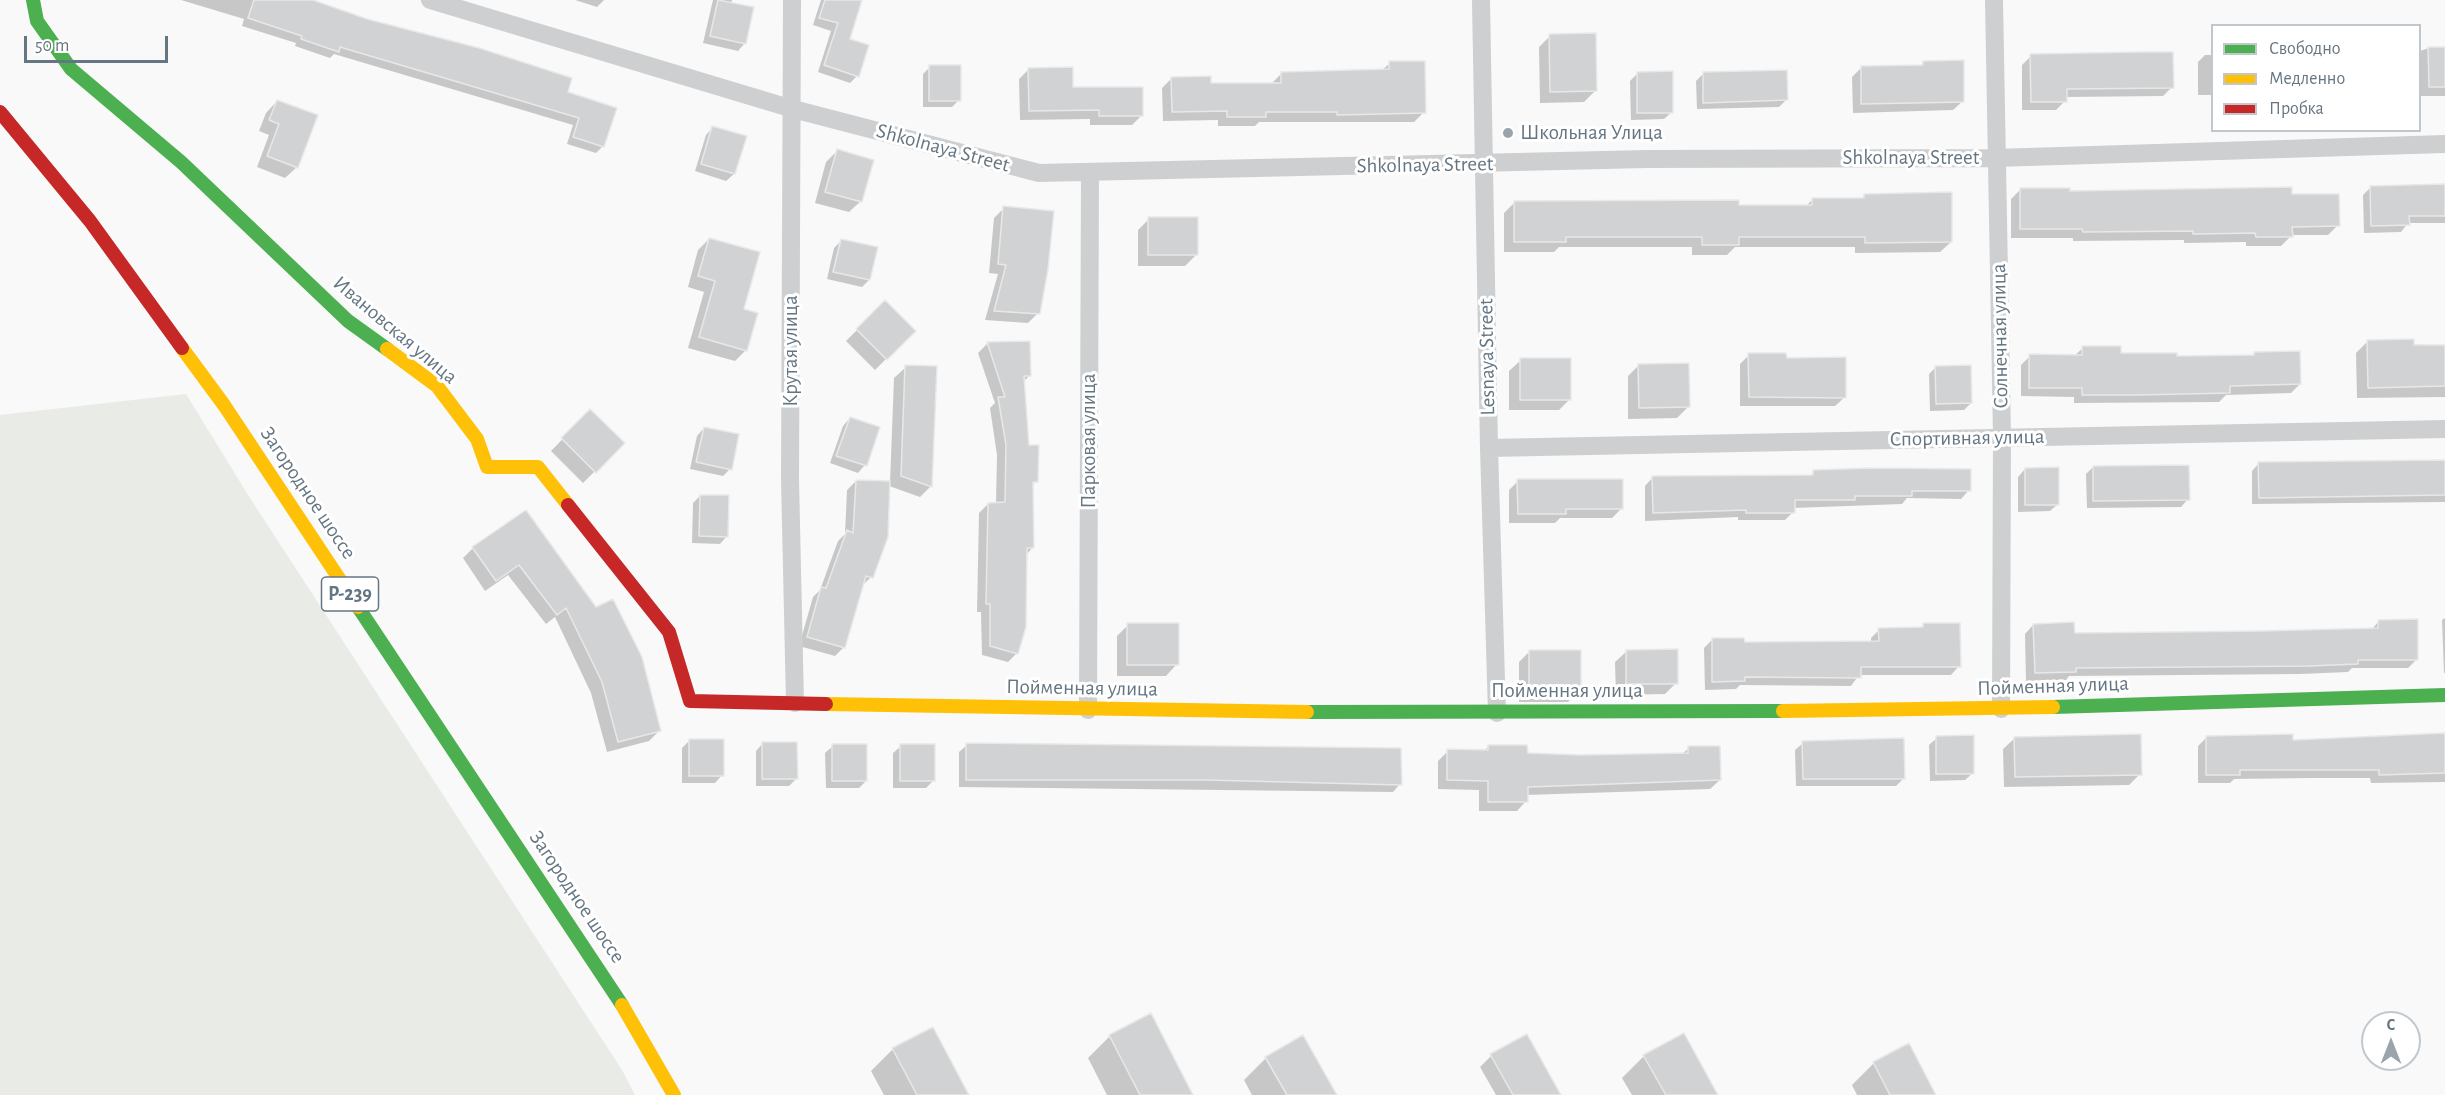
<!DOCTYPE html>
<html>
<head>
<meta charset="utf-8">
<style>
  body { margin:0 }
  #map { position:relative; width:2445px; height:1095px; overflow:hidden; background:#f9f9f9; font-family:"Alegreya Sans",sans-serif }
  canvas { display:block }
  .legend { position:absolute; left:2211px; top:24px; width:210px; height:108px; box-sizing:border-box; background:#fff; border:2px solid #c1c8cd; margin:0; padding:8px 10px; list-style:none; font-size:18px; color:#657683 }
  .legend li { display:flex; align-items:center; gap:12px; height:30px }
  .legend b { width:30px; border:2px solid #c1c8cd }
  .north { position:absolute; left:2361px; top:1011px; width:60px; height:60px; box-sizing:border-box; background:#fff; border:2px solid #c1c8cd; border-radius:50%; rotate:0deg; font-size:16px; font-weight:700; line-height:24px; text-align:center; color:#657683 }
  .north::after { content:''; display:block; margin:auto; width:21px; height:27px; background:#99a4ac; clip-path:polygon(50% 0,100% 100%,50% 72%,0 100%) }
  .scale { position:absolute; left:24px; top:36px; width:144px; height:27px; box-sizing:border-box; border:3px solid #657683; border-top:0; padding-left:8px; font-size:18px; line-height:21px; white-space:nowrap; color:#657683; -webkit-text-stroke:4px #fff; paint-order:stroke }
</style>
</head>
<body>
<div id="map">
<canvas width="2445" height="1095"></canvas>
<ul class="legend">
<li><b style="height:8px;background:#4caf50"></b>Свободно</li>
<li><b style="height:8px;background:#ffc107"></b>Медленно</li>
<li><b style="height:8px;background:#c62828"></b>Пробка</li>
</ul>
<div class="north">С</div>
<div class="scale">50 m</div>
</div>
<script>
const ctx = document.querySelector('canvas').getContext('2d');
ctx.lineJoin = 'round';
function fill(path, color) { ctx.fillStyle = color; ctx.fill(path, 'evenodd'); }
const toPath = rows => new Path2D(rows.map(r => 'M' + r).join(''));
function strokePath(path, color, width, dash) { ctx.strokeStyle = color; ctx.lineWidth = width; ctx.lineCap = dash ? 'butt' : 'round'; ctx.setLineDash(dash || []); ctx.stroke(path); }
function write(font, color, halo, rows, align = 'center') {
  ctx.font = font + ' "Alegreya Sans",sans-serif'; ctx.lineWidth = 6; ctx.setLineDash([]); ctx.textBaseline = 'middle'; ctx.strokeStyle = halo; ctx.fillStyle = color; for (const [text, x, y, turn = 0] of rows) {
    ctx.save(); ctx.translate(x, y); ctx.rotate((+turn || 0) * Math.PI / 180); ctx.textAlign = isNaN(turn) ? turn : align; if (halo) ctx.strokeText(text, 0, 0); ctx.fillText(text, 0, 0); ctx.restore();
  }
}
const green = toPath([
  [186,394,248,495,622,1070,635,1095,0,1095,0,415]
]);
const shadow = toPath([
  [181,0,307,0,422,37,566,93,603,146,596,153,567,144,573,125,334,54,330,58,295,46,296,43,242,26,244,19],
  [575,0,604,0,597,7],
  [713,0,732,0,731,4,745,43,738,51,703,43],
  [821,0,861,0,848,40,857,76,850,83,818,72,831,31,813,25],
  [1550,36,1595,91,1584,102,1540,103,1539,47],
  [2429,48,2445,48,2445,96,2420,96,2420,51],
  [2205,55,2212,55,2212,95,2198,95,2198,62],
  [2031,56,2172,87,2163,96,2065,97,2065,101,2056,110,2022,110,2022,65],
  [1924,62,1963,101,1953,110,1853,113,1852,77,1862,67,1919,67],
  [1390,63,1424,112,1414,122,1259,122,1255,126,1218,126,1218,120,1163,121,1162,88,1172,78,1210,85,1271,84,1281,74,1381,71],
  [930,67,959,100,952,107,923,107,923,74],
  [1029,69,1142,115,1132,125,1090,125,1090,119,1020,120,1019,79],
  [1638,73,1672,112,1664,119,1631,120,1630,81],
  [1704,73,1786,100,1779,107,1697,109,1696,81],
  [277,101,297,167,285,178,257,167,269,135,259,131,266,113],
  [713,127,734,174,726,181,695,171,706,135],
  [837,151,861,201,849,212,815,203,826,162],
  [2445,185,2445,223,2408,223,2401,232,2364,233,2363,195,2371,187],
  [2021,189,2291,196,2338,225,2328,235,2292,235,2281,246,2246,246,2246,242,2184,243,2184,240,2073,241,2073,238,2011,238,2011,199],
  [1865,195,1951,242,1940,252,1855,253,1855,247,1735,247,1727,255,1692,255,1692,247,1559,247,1554,252,1504,252,1504,213,1515,202,1806,206,1812,200,1861,199],
  [1004,208,1038,313,1028,323,985,320,998,274,989,273,994,218],
  [1149,219,1196,255,1185,266,1138,266,1138,230],
  [709,239,746,350,735,361,688,348,704,292,688,287,698,250],
  [841,241,869,280,862,287,827,279,834,248],
  [885,302,914,331,875,370,846,341],
  [1028,342,1029,376,1023,382,1027,447,1037,481,1031,486,1033,547,1026,555,1017,653,1008,662,982,655,981,612,977,612,979,513,988,504,996,504,997,455,990,408,995,403,978,353,987,344],
  [2367,342,2445,346,2445,397,2357,398,2356,353],
  [2083,348,2119,355,2175,358,2252,357,2255,353,2300,384,2291,393,2226,395,2219,402,2074,403,2074,397,2021,396,2021,365,2030,356,2074,356],
  [1749,355,1785,359,1845,397,1835,406,1740,406,1740,364],
  [1521,360,1570,399,1559,410,1509,410,1509,371],
  [1639,365,1688,407,1677,418,1628,419,1628,376],
  [906,367,931,486,920,497,889,486,871,577,862,586,844,647,835,656,799,646,813,597,820,590,838,541,845,534,847,490,856,481,890,483,894,378],
  [1936,367,1971,403,1964,410,1930,411,1929,374],
  [590,411,623,443,583,483,551,451],
  [850,418,865,465,858,473,830,463,843,426],
  [704,428,730,469,723,476,690,469,697,436],
  [2445,461,2445,502,2252,504,2252,471,2259,463],
  [2093,467,2188,499,2181,507,2087,508,2086,474],
  [2025,469,2058,504,2050,511,2018,512,2018,477],
  [1814,472,1969,490,1961,499,1907,498,1902,504,1793,508,1793,512,1785,520,1738,520,1738,517,1645,521,1645,486,1653,477,1809,477],
  [1518,481,1622,508,1612,518,1560,518,1555,523,1509,523,1509,490],
  [700,496,727,536,720,544,692,543,693,503],
  [526,512,660,730,649,741,607,752,591,693,555,617,546,624,508,575,485,591,463,558,473,548],
  [2445,618,2445,673,2444,673,2442,620],
  [2379,621,2417,659,2408,668,2352,668,2348,672,2300,674,2069,676,2066,680,2026,681,2025,634,2033,625,2073,634,2371,630],
  [1128,625,1177,664,1166,676,1117,676,1117,636],
  [1924,625,1959,666,1951,675,1859,675,1851,686,1740,685,1736,689,1705,690,1704,648,1712,640,1743,643,1871,643,1871,638,1879,630,1919,629],
  [1530,651,1579,690,1568,702,1519,702,1519,662],
  [1627,651,1676,683,1665,694,1616,695,1615,662],
  [2445,736,2445,782,2371,783,2370,778,2311,778,2234,779,2230,783,2198,783,2198,746,2207,737,2291,742],
  [1937,738,1973,773,1965,780,1930,781,1929,745],
  [2015,738,2140,774,2129,785,2004,787,2003,749],
  [690,740,722,775,715,783,682,783,682,748],
  [763,743,796,779,789,786,756,786,756,751],
  [1803,743,1903,779,1896,786,1796,786,1795,750],
  [967,745,1400,784,1393,792,959,787,959,752],
  [833,746,866,781,859,788,826,788,825,753],
  [901,746,934,780,926,788,893,788,893,753],
  [1488,747,1526,754,1581,756,1682,754,1689,748,1720,780,1710,789,1526,795,1526,801,1517,811,1479,811,1479,790,1438,789,1438,761,1448,751,1484,751],
  [1110,1036,1191,1095,1107,1095,1088,1058],
  [893,1049,967,1095,884,1095,871,1071],
  [1491,1056,1560,1095,1496,1095,1480,1067],
  [1644,1056,1717,1095,1632,1095,1622,1078],
  [1266,1058,1336,1095,1252,1095,1244,1080],
  [1874,1063,1934,1095,1857,1095,1852,1085]
]);
const building = toPath([
  [254,0,313,0,367,19,479,48,572,78,568,92,617,108,604,147,573,137,579,118,340,47,339,52,301,39,302,36,248,18,254,0],
  [718,0,754,7,746,44,710,36,718,0],
  [825,0,862,0,850,39,869,45,859,77,824,65,838,23,819,18,825,0],
  [1596,33,1597,91,1550,92,1549,34,1596,33],
  [2428,47,2445,47,2445,87,2429,87,2428,47],
  [2142,52,2173,52,2174,88,2067,89,2067,102,2031,102,2030,54,2142,52],
  [1964,60,1964,102,1861,104,1861,66,1923,65,1923,61,1964,60],
  [1389,61,1425,61,1426,113,1337,115,1337,112,1266,112,1266,117,1227,117,1227,111,1172,112,1171,77,1211,76,1211,83,1281,83,1281,72,1389,69,1389,61],
  [929,65,961,65,961,101,929,101,929,65],
  [1073,67,1073,87,1143,87,1143,116,1099,116,1099,110,1029,111,1028,68,1073,67],
  [1787,70,1788,100,1703,103,1703,72,1787,70],
  [1673,71,1673,113,1637,113,1637,72,1673,71],
  [277,100,318,115,298,168,267,156,279,124,269,120,277,100],
  [712,126,747,136,735,174,701,164,712,126],
  [837,149,874,160,862,202,825,192,837,149],
  [2445,184,2445,216,2409,216,2410,225,2371,226,2370,186,2445,184],
  [2292,187,2292,194,2339,194,2340,226,2292,227,2293,237,2256,237,2255,233,2193,234,2193,231,2083,232,2082,229,2020,229,2020,188,2070,188,2070,191,2292,187],
  [1952,192,1952,242,1865,243,1865,237,1739,237,1739,245,1702,245,1702,237,1566,237,1566,242,1514,242,1514,201,1739,200,1739,205,1812,205,1812,198,1864,198,1864,194,1952,192],
  [1003,206,1054,211,1048,269,1040,314,994,311,1006,265,998,264,1003,206],
  [1148,217,1198,217,1198,255,1148,255,1148,217],
  [709,238,760,252,744,309,758,313,747,351,699,337,715,281,698,276,709,238],
  [841,239,878,247,870,280,833,272,841,239],
  [885,300,916,331,887,360,856,329,885,300],
  [2414,339,2414,345,2445,345,2445,386,2368,388,2367,340,2414,339],
  [1030,341,1031,376,1024,376,1029,445,1039,445,1038,482,1033,482,1034,548,1027,548,1026,627,1018,654,990,646,990,604,986,604,988,503,1005,502,1006,445,998,397,1005,397,987,342,1030,341],
  [2082,346,2121,346,2121,353,2177,353,2177,356,2254,355,2254,352,2300,351,2301,384,2230,386,2230,393,2137,395,2082,395,2082,388,2029,388,2029,354,2082,355,2082,346],
  [1748,353,1786,353,1787,358,1846,357,1846,398,1749,397,1748,353],
  [1520,358,1571,358,1571,400,1520,400,1520,358],
  [1689,363,1690,407,1639,408,1638,364,1689,363],
  [905,365,937,366,932,487,901,476,905,365],
  [1971,365,1972,403,1936,404,1935,366,1971,365],
  [590,409,625,443,596,473,561,438,590,409],
  [850,417,880,427,867,466,836,456,850,417],
  [704,427,739,434,732,470,696,462,704,427],
  [2445,460,2445,495,2259,498,2258,462,2445,460],
  [2189,465,2190,500,2093,501,2093,466,2189,465],
  [2059,467,2059,505,2025,505,2025,468,2059,467],
  [1872,468,1971,469,1971,491,1912,491,1912,496,1855,496,1855,500,1795,500,1795,513,1746,513,1746,510,1653,513,1652,476,1813,475,1813,470,1872,468],
  [1517,479,1623,479,1623,509,1566,509,1566,514,1518,514,1517,479],
  [856,480,890,481,888,537,873,578,866,576,845,648,807,637,821,587,826,588,847,530,853,533,856,480],
  [700,495,729,495,728,537,699,536,700,495],
  [526,510,596,607,613,599,642,657,661,731,618,742,602,682,566,608,557,615,519,565,496,581,472,547,526,510],
  [2418,619,2418,660,2358,660,2358,664,2309,666,2076,668,2076,672,2035,673,2033,624,2074,622,2075,633,2262,631,2378,628,2378,620,2418,619],
  [1127,623,1179,623,1179,665,1127,665,1127,623],
  [1923,623,1960,623,1961,667,1861,667,1861,678,1745,677,1745,681,1712,682,1712,638,1744,638,1745,642,1879,641,1878,628,1923,627,1923,623],
  [1678,649,1678,684,1626,684,1626,650,1678,649],
  [1529,650,1581,650,1581,691,1529,691,1529,650],
  [2445,733,2445,773,2379,775,2379,770,2240,770,2240,775,2206,775,2206,736,2293,734,2293,740,2445,733],
  [2141,734,2142,775,2015,777,2014,737,2141,734],
  [1974,735,1974,774,1936,774,1936,736,1974,735],
  [1904,738,1905,779,1803,779,1802,741,1904,738],
  [689,739,724,739,724,776,689,776,689,739],
  [762,742,797,742,798,779,762,779,762,742],
  [966,743,1401,748,1402,785,1207,780,966,780,966,743],
  [832,744,867,744,867,781,832,781,832,744],
  [900,744,935,744,935,781,900,781,900,744],
  [1488,745,1527,745,1528,753,1581,755,1688,753,1688,746,1720,746,1721,780,1528,787,1528,802,1488,802,1488,781,1447,780,1447,749,1488,750,1488,745],
  [1151,1013,1193,1095,1140,1095,1109,1035,1151,1013],
  [933,1027,969,1095,917,1095,892,1048,933,1027],
  [1684,1033,1718,1095,1666,1095,1643,1055,1684,1033],
  [1527,1034,1561,1095,1513,1095,1490,1054,1527,1034],
  [1303,1035,1337,1095,1287,1095,1265,1057,1303,1035],
  [1909,1043,1936,1095,1890,1095,1873,1062,1909,1043]
]);
const street = toPath([
  [430,0,793,109,1039,173,1647,159,1995,158,2445,144],
  [792,0,790,479,795,703],
  [1481,0,1489,448,1497,713],
  [1994,0,2002,437,2001,709],
  [1489,448,2445,429],
  [1088,710,1090,172]
]);
const fast = toPath([
  [33,0,37,21,71,69,181,162,348,321,387,349],
  [358,607,622,1005],
  [2053,707,2445,695],
  [1307,712,1783,711]
]);
const slow = toPath([
  [182,348,224,405,358,607],
  [387,349,437,386,477,439,487,467,538,467,568,505],
  [826,704,1307,712],
  [1783,711,2053,707],
  [622,1005,674,1095]
]);
const jam = toPath([
  [0,112,90,221,182,348],
  [568,505,669,632,690,701,826,704]
]);
const markers = [
  [1508,133,6,"#99a4ac"]
];
const shields = [
  [350,594,57]
];
const shieldNames = [
  ["Р-239",350,594]
];
const poiNames = [
  ["Школьная Улица",1520,133]
];
const streetNames = [
  ["Shkolnaya Street",943,148,15],
  ["Shkolnaya Street",1911,158],
  ["Shkolnaya Street",1425,165,-1],
  ["Ивановская улица",395,330,40],
  ["Солнечная улица",2000,336,-91],
  ["Крутая улица",791,351,-90],
  ["Lesnaya Street",1487,357,-91],
  ["Спортивная улица",1967,438,-1],
  ["Парковая улица",1089,441,-90],
  ["Загородное шоссе",308,493,56],
  ["Пойменная улица",2053,686,-2],
  ["Пойменная улица",1082,688,1],
  ["Пойменная улица",1567,691],
  ["Загородное шоссе",577,897,56]
];
fill(green, '#e8ebe6');
fill(shadow, '#0003');
fill(building, '#d0d2d3');
strokePath(building, '#e8e8e8', 1.5);
strokePath(street, '#cecfd0', 18);
strokePath(fast, '#4caf50', 14);
strokePath(slow, '#ffc107', 14);
strokePath(jam, '#c62828', 14);
for (const [x, y, r, color] of markers) { const dot = new Path2D(); dot.arc(x, y, r, 0, 2 * Math.PI); ctx.fillStyle = color; ctx.fill(dot); strokePath(dot, '#fff', 2); }
for (const [x, y, w] of shields) { const box = new Path2D(); box.roundRect(x - w / 2, y - 17, w, 34, 4.5); ctx.fillStyle = '#fff'; ctx.fill(box); strokePath(box, '#657683', 1.5); }
write('bold 20px', '#657683', null, shieldNames);
write('21px', '#657683', '#fff', poiNames, 'left');
write('21px', '#657683', '#fff', streetNames);
</script>
</body>
</html>
